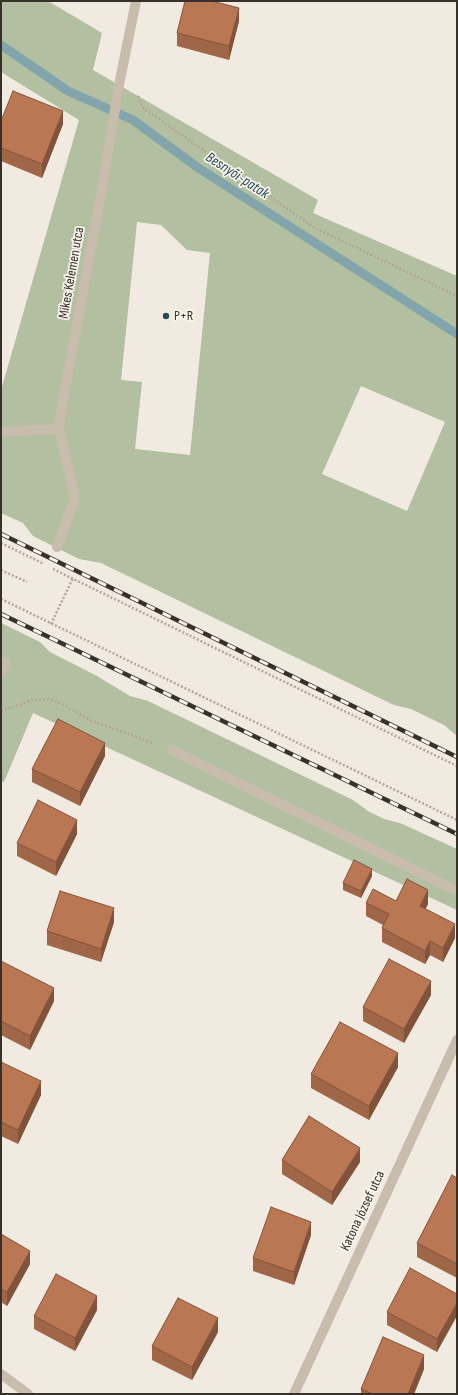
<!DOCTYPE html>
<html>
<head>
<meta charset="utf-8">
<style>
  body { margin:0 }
  #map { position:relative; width:458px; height:1395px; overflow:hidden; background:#f1eae0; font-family:"Sofia Sans Condensed",sans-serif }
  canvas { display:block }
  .frame { position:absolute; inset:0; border:2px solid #37302b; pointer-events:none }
</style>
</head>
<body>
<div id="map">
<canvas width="458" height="1395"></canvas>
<div class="frame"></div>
</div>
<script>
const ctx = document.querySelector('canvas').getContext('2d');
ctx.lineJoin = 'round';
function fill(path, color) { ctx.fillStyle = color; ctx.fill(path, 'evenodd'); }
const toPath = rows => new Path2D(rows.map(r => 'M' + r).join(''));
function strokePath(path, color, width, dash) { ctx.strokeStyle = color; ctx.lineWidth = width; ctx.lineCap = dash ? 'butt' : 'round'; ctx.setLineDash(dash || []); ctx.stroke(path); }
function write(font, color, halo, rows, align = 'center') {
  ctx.font = font + ' "Sofia Sans Condensed",sans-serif'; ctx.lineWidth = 3.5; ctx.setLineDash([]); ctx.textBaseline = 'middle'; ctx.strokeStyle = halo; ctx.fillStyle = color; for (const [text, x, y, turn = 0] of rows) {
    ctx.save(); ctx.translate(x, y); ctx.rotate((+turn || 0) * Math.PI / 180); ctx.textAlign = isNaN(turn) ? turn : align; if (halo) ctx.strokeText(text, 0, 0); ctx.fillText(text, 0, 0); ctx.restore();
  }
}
const green = toPath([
  [1,1,48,1,102,33,93,70,318,200,313,213,457,276,457,736,444,725,411,709,394,705,101,563,79,559,33,536,23,523,1,513,1,390,79,120,1,72],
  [137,222,161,225,187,250,210,253,190,455,135,449,142,382,121,380],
  [361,386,445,422,407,511,322,474],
  [1,623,40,642,50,652,97,676,130,696,148,701,353,800,368,811,384,819,400,823,457,849,457,910,33,713,4,782,1,781]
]);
const stream = toPath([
  [1,45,68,91,133,120,197,167,457,334]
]);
const path = toPath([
  [138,96,143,108,315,228,457,296],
  [1,543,44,564],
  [53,569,457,766],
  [1,570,27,582],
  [1,599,457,820],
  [51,624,73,578],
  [1,711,32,700,49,699,64,705,90,720,153,743]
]);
const minor = toPath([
  [1,432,59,429],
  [57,547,75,498,59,429,63,400,101,194,119,85,136,1],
  [1,672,5,663],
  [172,750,457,891],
  [1,1374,28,1394],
  [294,1394,457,1040]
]);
const rail = toPath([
  [1,534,457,757],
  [1,614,457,834]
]);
const wall = toPath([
  [239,21,229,60,177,46,177,33],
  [1,121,63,124,42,178,1,161],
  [105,756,80,806,32,782,32,769],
  [77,834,56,876,17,856,17,843],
  [372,876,361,898,343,890,343,883],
  [396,901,428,904,425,909,455,938,443,962,430,955,425,964,382,942,382,928,383,925,366,916,366,903],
  [114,922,101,962,47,945,47,931],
  [1,961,54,1001,30,1050,1,1035],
  [431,995,404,1043,363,1021,363,1007],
  [1,1062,41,1095,18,1144,1,1136],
  [398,1067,369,1120,311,1088,311,1074],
  [282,1160,360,1162,332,1205,282,1174],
  [457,1178,457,1278,417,1257,417,1243],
  [1,1234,30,1264,7,1306,1,1302],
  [311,1235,294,1285,253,1271,253,1258],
  [457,1294,437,1352,387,1325,387,1312],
  [97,1310,75,1351,34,1329,34,1316],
  [218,1332,192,1380,152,1360,152,1346],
  [424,1369,414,1394,361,1394,361,1389]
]);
const shadedWall = toPath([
  [239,8,239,21,229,60,229,46],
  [63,111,63,124,42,178,42,164],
  [105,743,105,756,80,806,80,792],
  [77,820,77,834,56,876,56,862],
  [372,869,372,876,361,898,361,891],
  [428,890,428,904,420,920,420,906],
  [114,908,114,922,101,962,101,949],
  [455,924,455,938,443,962,443,948],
  [430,941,430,955,425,964,425,951],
  [431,981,431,995,404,1043,404,1029],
  [54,988,54,1001,30,1050,30,1036],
  [398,1053,398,1067,369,1120,369,1106],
  [41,1081,41,1095,18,1144,18,1130],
  [360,1148,360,1162,332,1205,332,1192],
  [311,1222,311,1235,294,1285,294,1272],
  [30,1251,30,1264,7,1306,7,1292],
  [97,1296,97,1310,75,1351,75,1338],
  [457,1303,457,1316,437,1352,437,1339],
  [218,1318,218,1332,192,1380,192,1367],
  [424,1355,424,1369,414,1394,408,1394]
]);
const building = toPath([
  [185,1,212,1,239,8,229,46,177,33,185,1],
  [13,91,63,111,42,164,1,148,1,121,13,91],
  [58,719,105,743,80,792,32,769,58,719],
  [38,800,77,820,56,862,17,843,38,800],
  [354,860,372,869,361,891,343,883,354,860],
  [407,879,428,890,420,906,455,924,443,948,430,941,425,951,382,928,389,914,366,903,373,889,396,901,407,879],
  [60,891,114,908,101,949,47,931,60,891],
  [389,959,431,981,404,1029,363,1007,389,959],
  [1,961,54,988,30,1036,1,1021,1,961],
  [340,1022,398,1053,369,1106,311,1074,340,1022],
  [1,1062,41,1081,18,1130,1,1122,1,1062],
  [309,1116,360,1148,332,1192,282,1160,309,1116],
  [452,1175,457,1178,457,1264,417,1243,452,1175],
  [271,1207,311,1222,294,1272,253,1258,271,1207],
  [1,1234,30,1251,7,1292,1,1289,1,1234],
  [410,1268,457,1294,457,1303,437,1339,387,1312,410,1268],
  [56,1274,97,1296,75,1338,34,1316,56,1274],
  [178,1298,218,1318,192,1367,152,1346,178,1298],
  [383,1337,424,1355,408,1394,373,1394,361,1389,383,1337]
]);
const markers = [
  [166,316,4,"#244d55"]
];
const streetNames = [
  ["Mikes Kelemen utca",72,273,-80],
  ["Katona József utca",363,1211,-65]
];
const poiNames = [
  ["P+R",174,316]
];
const waterNames = [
  ["Besnyői-patak",237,176,33]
];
fill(green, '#b2bfa1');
strokePath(stream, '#81a5ab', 9);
strokePath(path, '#b4a697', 2.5, [2, 2]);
strokePath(minor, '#c8bcad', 10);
strokePath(rail, '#37302b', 4.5);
strokePath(rail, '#f9f4ec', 3, [9]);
fill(wall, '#a06648');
fill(shadedWall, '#82533b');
fill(building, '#ba7754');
strokePath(building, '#82533b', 1);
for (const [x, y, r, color] of markers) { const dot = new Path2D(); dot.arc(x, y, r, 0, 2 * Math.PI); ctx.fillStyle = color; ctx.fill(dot); strokePath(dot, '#f9f4ec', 1.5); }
write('14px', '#37302b', '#f9f4ec', streetNames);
write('14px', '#37302b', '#f9f4ec', poiNames, 'left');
write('italic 15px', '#244d55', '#f9f4ec', waterNames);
</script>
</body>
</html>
